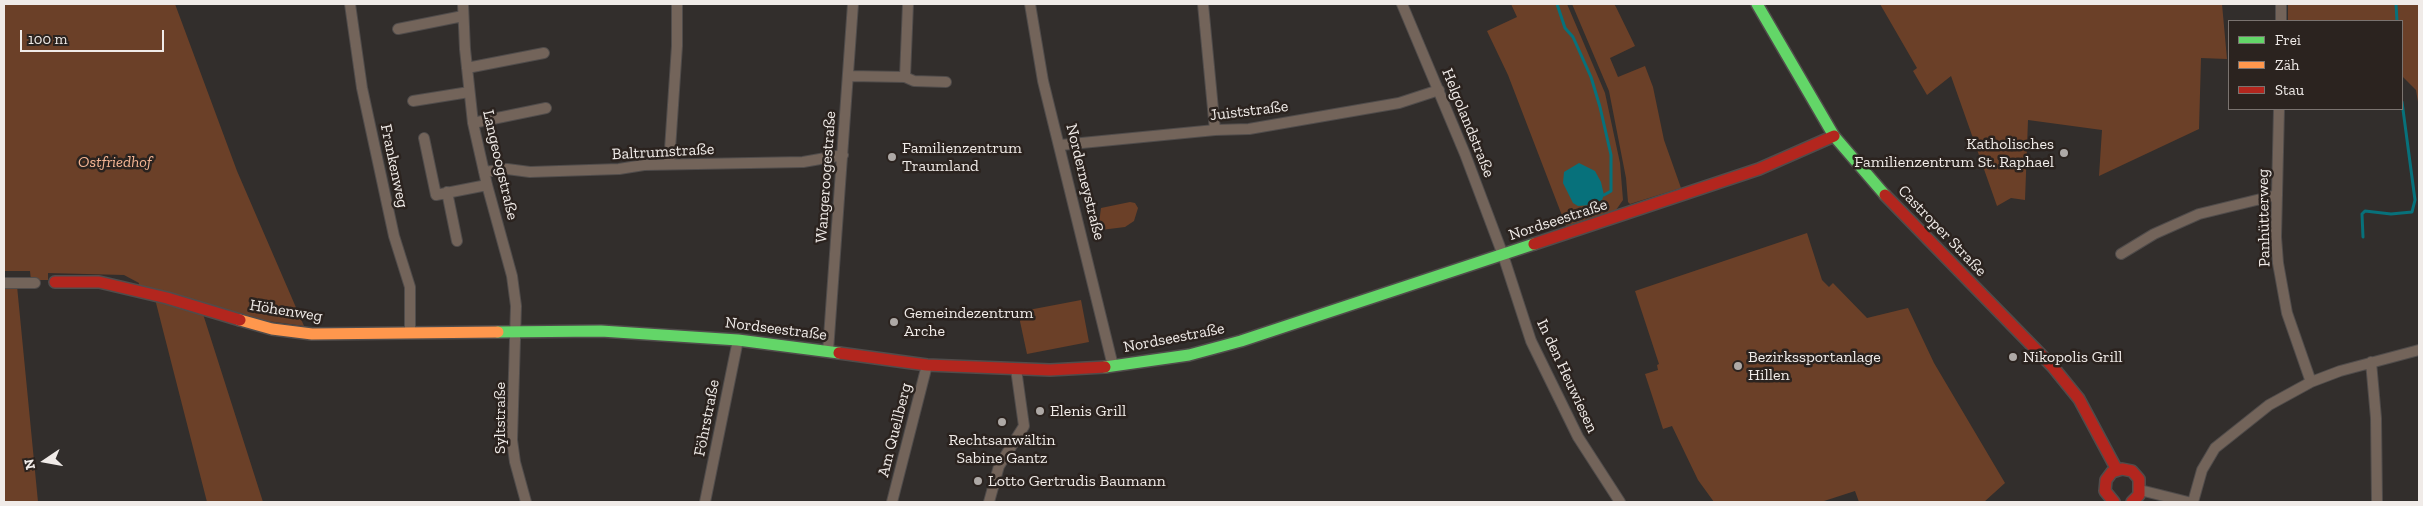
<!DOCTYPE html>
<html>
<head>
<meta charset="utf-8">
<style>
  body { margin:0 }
  #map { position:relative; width:2423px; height:506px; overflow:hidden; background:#322e2c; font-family:"Zilla Slab",serif }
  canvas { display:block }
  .frame { position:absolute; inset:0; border:5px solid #f0ebe8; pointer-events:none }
  .legend { position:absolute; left:2228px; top:20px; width:175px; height:90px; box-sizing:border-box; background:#2b231f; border:1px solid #7a736f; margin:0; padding:6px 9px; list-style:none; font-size:15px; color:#f0ebe8 }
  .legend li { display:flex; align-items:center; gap:10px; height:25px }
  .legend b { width:25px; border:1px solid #7a736f }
  .north { position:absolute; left:20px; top:436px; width:50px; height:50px; -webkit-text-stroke:4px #2b231f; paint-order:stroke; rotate:258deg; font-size:14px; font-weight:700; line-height:20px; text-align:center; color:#f0ebe8 }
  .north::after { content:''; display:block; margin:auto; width:18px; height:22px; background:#f0ebe8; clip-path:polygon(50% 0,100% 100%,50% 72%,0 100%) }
  .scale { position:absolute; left:20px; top:30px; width:144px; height:22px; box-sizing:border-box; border:2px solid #f0ebe8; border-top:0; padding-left:6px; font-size:15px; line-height:18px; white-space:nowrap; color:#f0ebe8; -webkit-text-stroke:4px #2b231f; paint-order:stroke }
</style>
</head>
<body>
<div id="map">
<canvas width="2423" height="506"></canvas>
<div class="frame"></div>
<ul class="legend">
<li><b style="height:6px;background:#63d668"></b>Frei</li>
<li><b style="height:6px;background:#ff974d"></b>Zäh</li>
<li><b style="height:6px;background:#b3261e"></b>Stau</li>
</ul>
<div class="north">N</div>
<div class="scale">100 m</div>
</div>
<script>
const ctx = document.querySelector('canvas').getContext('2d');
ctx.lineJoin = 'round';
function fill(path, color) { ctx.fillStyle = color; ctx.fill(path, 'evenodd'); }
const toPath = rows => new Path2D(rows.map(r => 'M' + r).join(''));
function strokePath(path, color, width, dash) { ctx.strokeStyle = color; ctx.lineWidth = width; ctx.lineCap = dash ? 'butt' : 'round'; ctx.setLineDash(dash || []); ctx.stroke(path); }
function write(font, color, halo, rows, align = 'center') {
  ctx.font = font + ' "Zilla Slab",serif'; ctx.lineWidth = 5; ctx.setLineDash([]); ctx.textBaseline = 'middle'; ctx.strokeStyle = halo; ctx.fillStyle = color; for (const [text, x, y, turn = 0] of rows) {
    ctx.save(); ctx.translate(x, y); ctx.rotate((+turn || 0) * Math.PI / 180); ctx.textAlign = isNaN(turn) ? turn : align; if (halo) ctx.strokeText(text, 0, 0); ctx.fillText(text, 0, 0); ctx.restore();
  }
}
const green = toPath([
  [4,4,175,4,237,171,304,326,245,318,138,288,139,283,124,275,48,273,48,280,31,280,30,271,4,271],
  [1511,4,1567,4,1605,93,1620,163,1623,200,1616,210,1566,226,1508,75,1487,31,1517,17],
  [1572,4,1614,4,1616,7,1635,46,1610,58,1618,77,1645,66,1653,87,1664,140,1681,188,1630,204,1628,202,1626,178,1609,91],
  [1880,4,2222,4,2227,59,2201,58,2199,129,2099,176,2102,130,2028,120,2025,200,2011,198,1997,206,1951,76,1927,95,1913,71,1917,68],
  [2288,4,2419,4,2419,108,2416,90,2402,76,2402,21,2288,21],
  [1130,202,1135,203,1138,208,1134,221,1125,227,1101,230,1099,223,1101,208],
  [1807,233,1822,280,1829,287,1833,283,1867,318,1908,308,1934,363,2005,483,1984,502,1859,502,1855,491,1821,502,1714,502,1698,480,1672,426,1663,429,1645,374,1658,370,1657,365,1659,364,1635,291],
  [4,285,17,286,38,502,4,502],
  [155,299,203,314,263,502,207,502],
  [1081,300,1089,342,1027,354,1018,312]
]);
const water = toPath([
  [1579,163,1595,171,1601,182,1604,195,1602,200,1591,205,1578,206,1573,203,1563,183,1564,172]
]);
const stream = toPath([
  [1557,4,1565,28,1573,37,1591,77,1600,107,1611,155,1611,191,1604,195],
  [2396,4,2397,21],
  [2363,237,2362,214,2365,211,2391,214,2412,212,2415,200,2402,102]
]);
const street = toPath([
  [350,4,362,88,394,236,410,287,410,333],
  [463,4,465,49,473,123,487,185,512,276,516,306,512,440,515,462,526,502],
  [1030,4,1043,81,1113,366],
  [1203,4,1215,130],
  [1402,4,1465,154,1503,255,1531,341,1578,437,1620,502],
  [2281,21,2281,4],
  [398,29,463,16],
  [467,68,544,53],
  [849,76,905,77,908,4],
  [905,77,914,81,946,82],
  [413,101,469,92],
  [2279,109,2276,237,2278,263,2287,313,2311,382],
  [473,123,546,108],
  [424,138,436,195,487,185],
  [1061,145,1215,130,1249,129,1399,103,1439,90],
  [669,164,677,46,677,4],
  [484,172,507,169,530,172,619,169,644,165,803,162,843,155],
  [447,192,457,241],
  [2121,254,2154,234,2199,214,2277,195],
  [4,283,35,283],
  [828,351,853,4],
  [2371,362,2376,418,2377,502],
  [2140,490,2188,502],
  [705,502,738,340],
  [892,502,927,365],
  [989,502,999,466,1024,426,1016,369],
  [2193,502,2202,470,2215,448,2269,405,2311,382,2340,371,2419,350]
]);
const fast = toPath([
  [1757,4,1834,136,1885,195],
  [498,332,601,331,738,340,839,353],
  [1105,367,1189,355,1241,341,1534,244]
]);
const slow = toPath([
  [240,320,272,329,312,334,498,332]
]);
const jam = toPath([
  [1885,195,2053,367,2079,399,2117,470],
  [1534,244,1759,169,1834,136],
  [55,282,99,282,167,298,240,320],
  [839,353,927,365,1050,370,1105,367],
  [2114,502,2105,491,2106,480,2112,472,2122,469,2132,471,2139,479,2139,495,2132,502]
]);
const markers = [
  [2064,153,5,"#aea9a6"],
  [892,157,5,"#aea9a6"],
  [894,322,5,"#aea9a6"],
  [2013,357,5,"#aea9a6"],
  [1738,366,5,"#aea9a6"],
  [1040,411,5,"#aea9a6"],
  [1002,422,5,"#aea9a6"],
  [978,481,5,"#aea9a6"]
];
const streetNames = [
  ["Juiststraße",1249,111,-7],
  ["Helgolandstraße",1468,123,68],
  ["Baltrumstraße",663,152,-3],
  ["Langeoogstraße",500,165,77],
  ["Frankenweg",394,166,78],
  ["Wangeroogestraße",826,177,-86],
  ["Norderneystraße",1085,182,76],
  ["Panhütterweg",2264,218,-91],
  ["Nordseestraße",1558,220,-18],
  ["Castroper Straße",1942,231,46],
  ["Höhenweg",286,311,9],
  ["Nordseestraße",776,329,7],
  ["Nordseestraße",1174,338,-11],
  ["In den Heuwiesen",1567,376,65],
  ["Syltstraße",500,418,-90],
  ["Föhrstraße",707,418,-79],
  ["Am Quellberg",895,430,-76]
];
const poiNames = [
  ["Katholisches",2054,144,"right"],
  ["Familienzentrum St. Raphael",2054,162,"right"],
  ["Familienzentrum",902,148],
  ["Traumland",902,166],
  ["Gemeindezentrum",904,313],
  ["Arche",904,331],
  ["Bezirkssportanlage",1748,357],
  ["Hillen",1748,375],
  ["Nikopolis Grill",2023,357],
  ["Elenis Grill",1050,411],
  ["Rechtsanwältin",1002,440,"center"],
  ["Sabine Gantz",1002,458,"center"],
  ["Lotto Gertrudis Baumann",988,481]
];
const parkNames = [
  ["Ostfriedhof",115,162]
];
fill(green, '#6b4028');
fill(water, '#07717b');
strokePath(stream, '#07717b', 3);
strokePath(street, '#504c4b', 12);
strokePath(fast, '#504c4b', 14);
strokePath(slow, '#504c4b', 14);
strokePath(jam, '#504c4b', 14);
strokePath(street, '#73645a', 10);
strokePath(fast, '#63d668', 11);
strokePath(slow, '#ff974d', 11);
strokePath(jam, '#b3261e', 11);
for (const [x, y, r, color] of markers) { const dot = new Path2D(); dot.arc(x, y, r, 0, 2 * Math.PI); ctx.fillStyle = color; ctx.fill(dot); strokePath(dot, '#2b231f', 2); }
write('16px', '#f0ebe8', '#2b231f', streetNames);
write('16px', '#f0ebe8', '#2b231f', poiNames, 'left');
write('italic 16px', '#f4b695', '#2b231f', parkNames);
</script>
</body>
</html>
